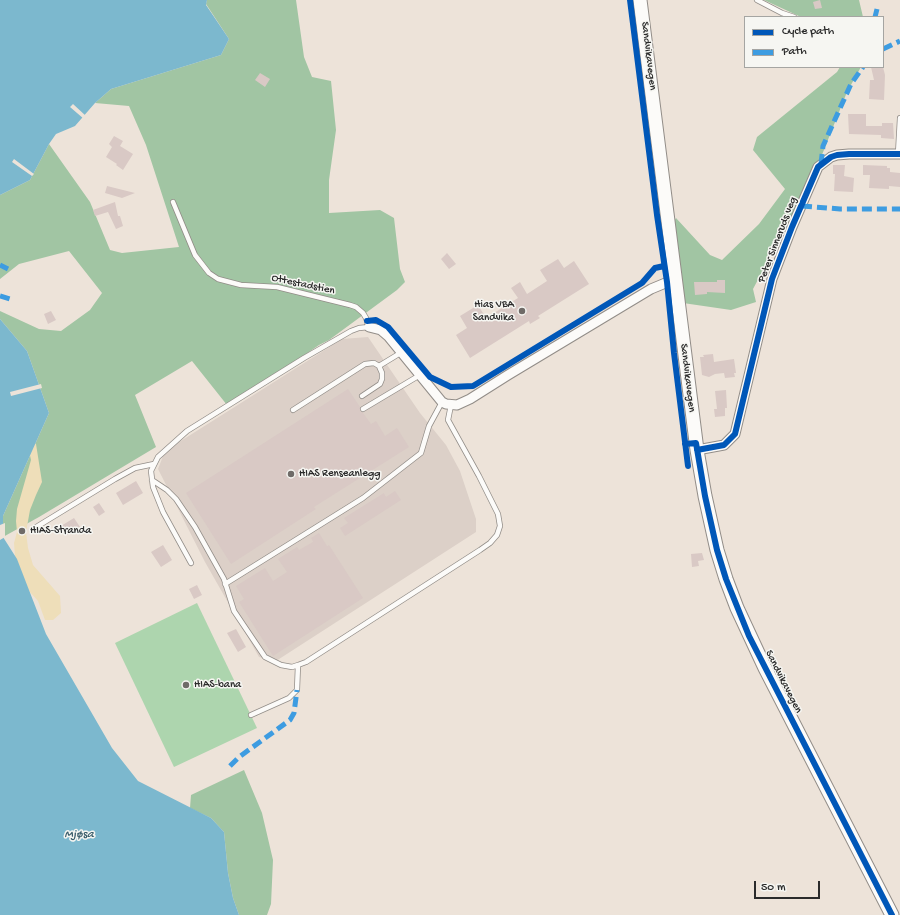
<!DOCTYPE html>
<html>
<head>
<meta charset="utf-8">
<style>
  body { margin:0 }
  #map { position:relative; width:900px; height:915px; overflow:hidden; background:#ede3d9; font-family:"Gochi Hand",sans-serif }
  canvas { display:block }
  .legend { position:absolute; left:744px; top:16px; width:140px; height:52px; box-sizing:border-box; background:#f6f6f2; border:1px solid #a5a5a2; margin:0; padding:5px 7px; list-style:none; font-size:12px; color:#2b2b2b }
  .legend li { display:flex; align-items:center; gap:8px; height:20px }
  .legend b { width:20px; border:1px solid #a5a5a2 }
  .scale { position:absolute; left:754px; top:881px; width:66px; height:18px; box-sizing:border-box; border:2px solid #2b2b2b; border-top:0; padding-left:5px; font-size:12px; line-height:14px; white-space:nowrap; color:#2b2b2b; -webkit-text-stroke:3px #f6f6f2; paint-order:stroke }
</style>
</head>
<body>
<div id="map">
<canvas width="900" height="915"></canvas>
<ul class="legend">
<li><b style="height:5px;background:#0057b8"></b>Cycle path</li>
<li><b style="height:5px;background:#3d9ce1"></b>Path</li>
</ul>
<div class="scale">50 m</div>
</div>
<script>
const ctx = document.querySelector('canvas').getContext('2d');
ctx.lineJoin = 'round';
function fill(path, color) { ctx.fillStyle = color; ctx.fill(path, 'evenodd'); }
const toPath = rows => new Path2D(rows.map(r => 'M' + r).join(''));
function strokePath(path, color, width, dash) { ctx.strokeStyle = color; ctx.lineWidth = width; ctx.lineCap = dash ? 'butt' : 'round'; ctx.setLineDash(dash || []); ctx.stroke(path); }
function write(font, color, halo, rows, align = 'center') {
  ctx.font = font + ' "Gochi Hand",sans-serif'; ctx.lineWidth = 3; ctx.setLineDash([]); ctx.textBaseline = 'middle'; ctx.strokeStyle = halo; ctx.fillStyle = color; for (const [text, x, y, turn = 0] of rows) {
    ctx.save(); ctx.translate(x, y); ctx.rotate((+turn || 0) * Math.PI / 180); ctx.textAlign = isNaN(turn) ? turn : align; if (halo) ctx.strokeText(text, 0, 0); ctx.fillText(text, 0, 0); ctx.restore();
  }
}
const industrial = toPath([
  [368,337,420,413,446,445,460,471,476,519,476,532,276,661,259,657,205,562,158,469,165,451,342,339]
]);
const green = toPath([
  [197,603,257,728,174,767,115,643]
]);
const forest = toPath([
  [207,0,296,0,304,57,312,77,331,81,336,130,329,180,329,213,380,210,394,218,400,269,405,282,397,290,329,340,319,345,277,374,227,405,192,361,135,395,156,447,39,517,3,537,3,516,49,413,27,351,0,319,0,311,39,329,61,331,90,310,102,293,69,251,19,264,0,279,0,195,30,180,49,144,90,202,110,250,122,253,179,247,146,145,129,106,95,103,111,89,221,55,229,39,206,4],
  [764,0,859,0,863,17,801,17],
  [840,67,861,67,847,92,804,200,777,244,753,289,756,302,731,310,683,303,670,229,676,218,710,255,722,260,759,224,785,189,753,150,757,137,837,72],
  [244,770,262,813,273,860,271,904,267,915,239,915,233,898,228,873,224,832,211,818,190,808,191,795]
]);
const sand = toPath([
  [32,443,36,444,42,482,36,495,30,510,26,532,28,548,33,565,60,596,61,613,53,620,45,620,38,601,29,591,15,556,14,543,17,532,16,521,17,509,31,460,29,451]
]);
const water = toPath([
  [0,0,207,0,206,5,229,39,221,55,111,89,95,103,75,126,56,134,49,144,30,180,0,195],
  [0,319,27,351,49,413,3,516,3,537,17,559,46,634,112,748,138,781,211,818,224,832,228,873,233,898,239,915,0,915]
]);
const pier = toPath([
  [73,104,86,116,84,119,70,107],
  [14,159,34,174,32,176,12,162],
  [41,384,42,388,11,396,10,392],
  [5,523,5,537,0,540,0,525]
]);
const building = toPath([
  [820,0,822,8,815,9,813,2],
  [871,67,883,67,885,75,884,100,869,99,870,80,874,80],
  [260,73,270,79,265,87,255,80],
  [848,114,866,114,866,126,882,126,882,123,893,123,894,139,881,138,881,135,849,134],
  [114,136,123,141,120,146,133,154,123,170,116,165,117,164,106,157,112,147,109,144],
  [833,165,845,165,844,176,854,178,853,192,834,191,835,174,833,174],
  [863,165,887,166,887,168,890,168,890,172,900,173,900,187,889,186,889,189,869,188,870,175,863,175],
  [107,186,135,193,122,198,105,193],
  [115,202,118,216,120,216,123,226,116,229,108,212,95,216,93,210],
  [447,253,456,264,449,269,441,259],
  [558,259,564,268,574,261,589,284,538,316,540,318,530,324,529,321,470,358,456,335,467,328,460,316,478,305,486,318,518,298,511,288,520,282,527,294,547,281,540,270],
  [717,280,725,280,725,293,707,292,707,294,695,295,694,282,717,282],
  [51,311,56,320,48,324,44,314],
  [713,354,714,362,734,359,736,373,734,373,735,377,725,378,724,373,715,374,709,377,702,375,700,357,704,357,703,355],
  [348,389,360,407,360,411,363,413,371,424,376,421,385,436,397,428,409,447,314,507,316,509,231,564,186,493],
  [726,390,727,408,725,408,725,416,715,417,714,409,717,409,715,391],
  [136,481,143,493,123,505,116,493],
  [395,491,401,500,345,536,340,528,348,523,344,518,384,493,386,497],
  [99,503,105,512,99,516,93,507],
  [74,518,80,527,67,535,61,526],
  [319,533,327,546,329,545,363,598,273,656,239,602,244,599,236,586,265,568,273,581,287,572,278,559,297,547,299,550,313,542,311,538],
  [163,545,172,560,161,567,151,552],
  [702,553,704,560,698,561,699,566,692,567,691,554],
  [197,585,202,595,194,599,189,589],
  [236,629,246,647,238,652,227,633]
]);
const lane = toPath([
  [757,0,782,13,794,17],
  [898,154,900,118],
  [173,202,195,255,209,273,218,279,241,285,277,287,350,305,356,307,363,313,366,318,369,327,359,328,351,331,304,358,187,431,158,457,151,471,153,487,163,512,191,563],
  [362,396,380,384,382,379,382,373,379,366],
  [363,409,420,375],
  [293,410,365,364,374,363,379,366,402,352],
  [152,480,167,490,176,499,195,527,224,579,234,611,265,657,281,665,292,667,298,665],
  [33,529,115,479,135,468,154,464],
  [225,584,363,498,421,453,429,426,442,402],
  [251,715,289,698,297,690,298,665,306,662,480,550,490,543,497,535,500,526,498,514,479,476,448,420,451,405]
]);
const street = toPath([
  [369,327,381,330,388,336,442,402,446,404,457,405,470,399,508,375,651,289,675,279],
  [697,450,724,445,735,434,772,279,792,227,818,167,831,157,837,155,849,154,900,154]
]);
const secondary = toPath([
  [640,0,697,450,705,496,717,550,726,579,737,608,765,668,892,915]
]);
const quiet = toPath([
  [875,17,877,9],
  [883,49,900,41],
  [821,164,823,146,851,84,863,67],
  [802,206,840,209,900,209],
  [0,265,8,269],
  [0,296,13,300],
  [230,766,239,757,290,720,294,713,297,690]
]);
const cycleway = toPath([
  [630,0,657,215,667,282,674,353,688,466],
  [367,321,376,320,388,327,430,377,451,387,473,386,642,283,655,268,664,266],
  [685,444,696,443,705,496,717,550,726,579,749,636,892,915],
  [697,450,724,445,735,434,772,279,792,227,818,167,831,157,837,155,849,154,900,154]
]);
const markers = [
  [522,311,4,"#6f6b68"],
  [291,474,4,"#6f6b68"],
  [22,531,4,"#6f6b68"],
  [186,685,4,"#6f6b68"]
];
const streetNames = [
  ["Sandvikavegen",648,56,83],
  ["Peter Sinneruds veg",778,240,-69],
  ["Ottestadstien",303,285,12],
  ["Sandvikavegen",687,378,83],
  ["Sandvikavegen",783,682,63]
];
const poiNames = [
  ["Hias VBA",514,305,"right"],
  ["Sandvika",514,318,"right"],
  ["HIAS Renseanlegg",299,474],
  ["HIAS-Stranda",30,531],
  ["HIAS-bana",194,685]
];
const waterNames = [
  ["Mjøsa",79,835]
];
fill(industrial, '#dcd0c8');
fill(green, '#add5ae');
fill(forest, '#a1c5a3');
fill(sand, '#eedeb9');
fill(water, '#7cb8ce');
fill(pier, '#ede3d9');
fill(building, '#d9c9c5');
strokePath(lane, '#928d88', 6);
strokePath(street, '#928d88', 11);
strokePath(secondary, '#928d88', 15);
strokePath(lane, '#fcfbf9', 4.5);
strokePath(street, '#fcfbf9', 9);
strokePath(secondary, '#fcfbf9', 13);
strokePath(quiet, '#3d9ce1', 5, [10, 5]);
strokePath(cycleway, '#0057b8', 6);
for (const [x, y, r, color] of markers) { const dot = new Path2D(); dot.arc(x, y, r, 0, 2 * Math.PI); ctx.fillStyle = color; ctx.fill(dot); strokePath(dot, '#f6f6f2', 1.5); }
write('11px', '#2b2b2b', '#f6f6f2', streetNames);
write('11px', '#2b2b2b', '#f6f6f2', poiNames, 'left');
write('italic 12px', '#385c6a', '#f6f6f2', waterNames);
</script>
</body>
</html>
